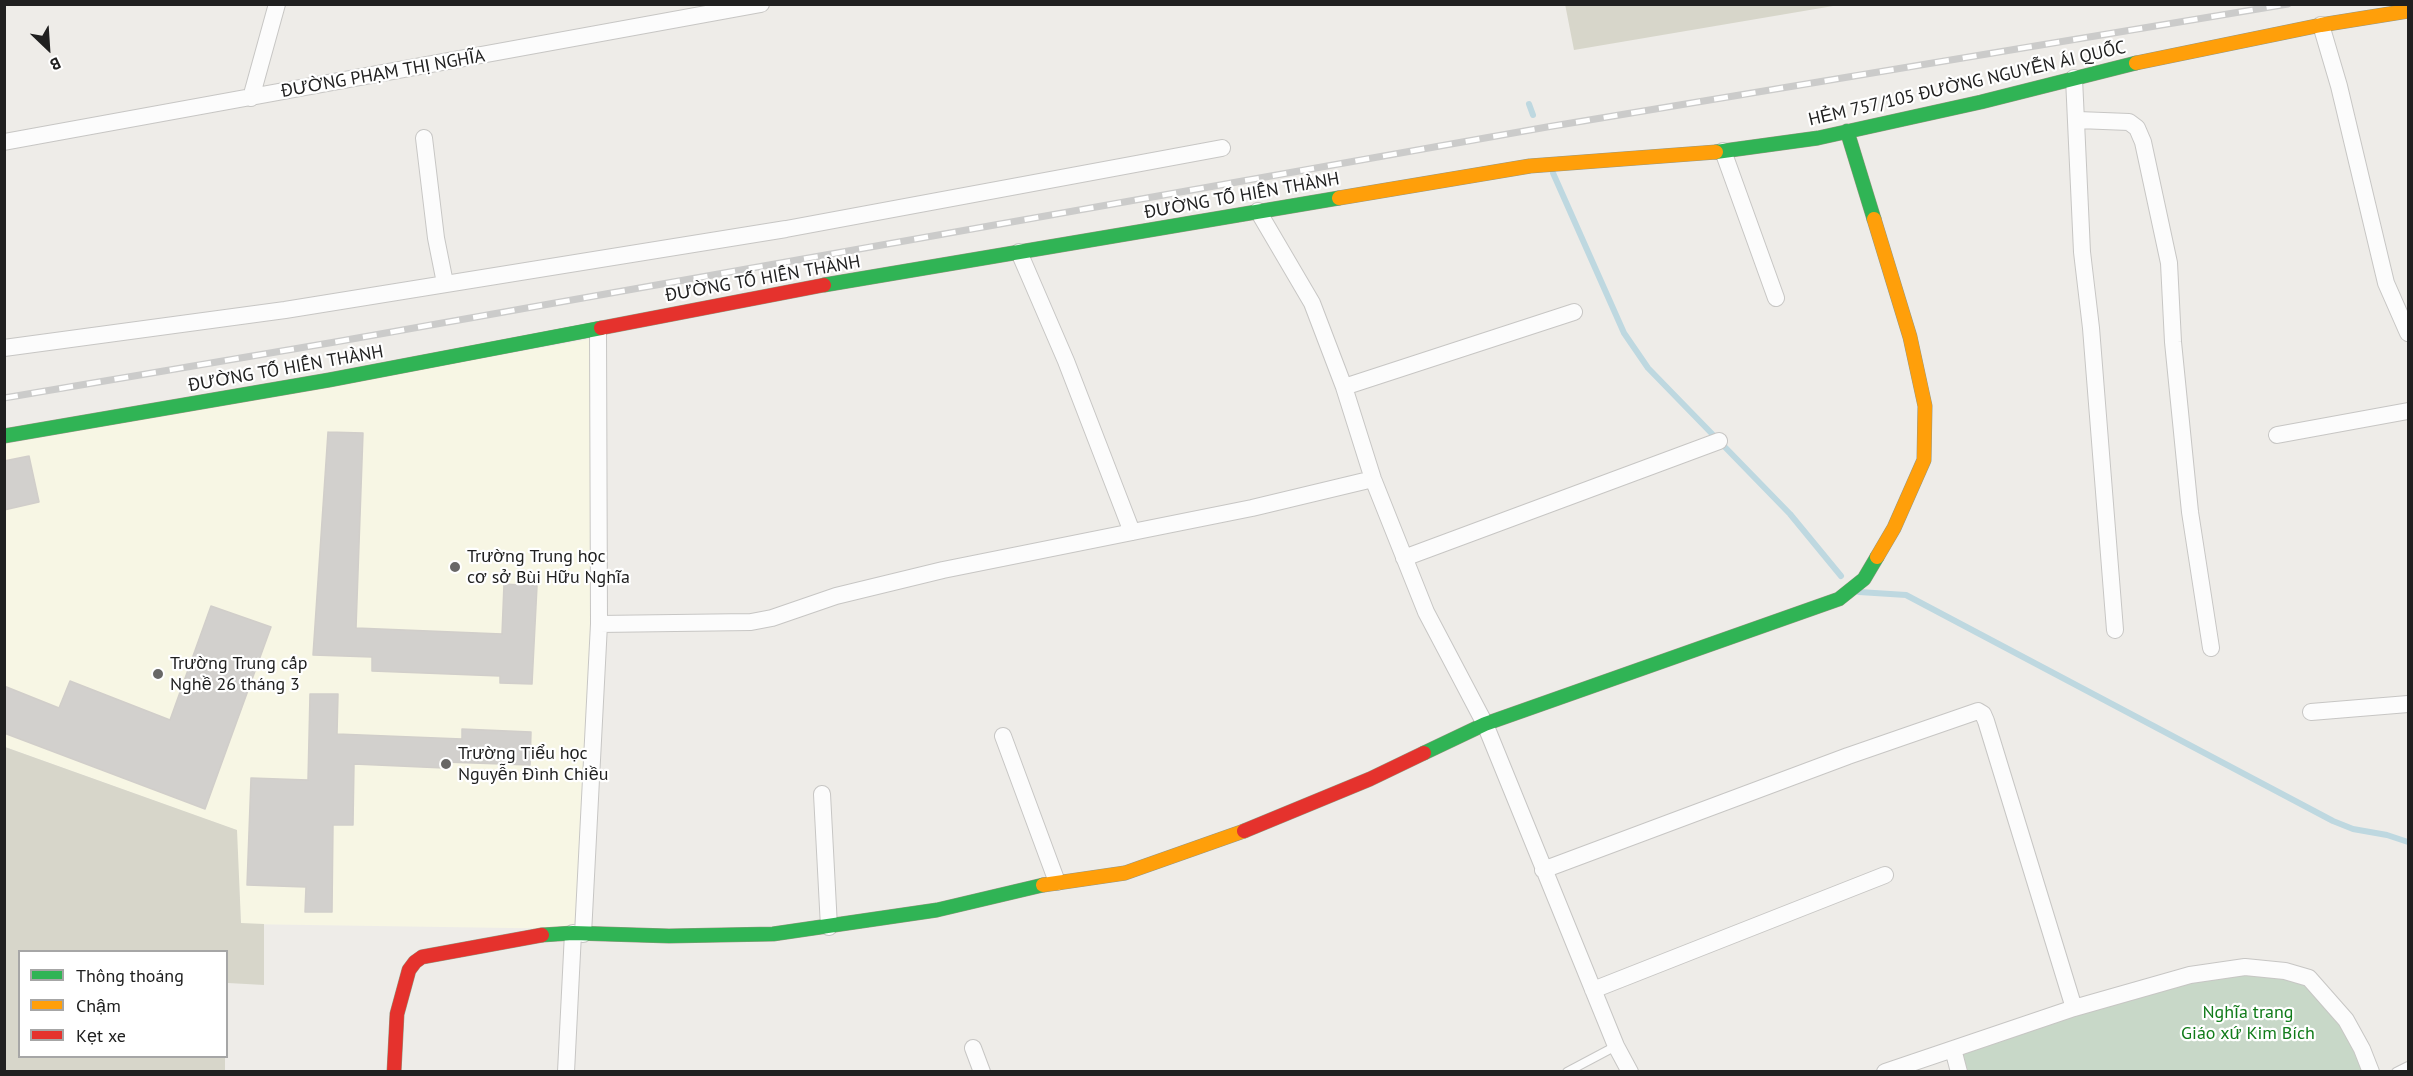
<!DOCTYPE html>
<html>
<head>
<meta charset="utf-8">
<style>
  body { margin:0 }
  #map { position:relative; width:2413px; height:1076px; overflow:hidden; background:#eeece8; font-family:"PT Sans",sans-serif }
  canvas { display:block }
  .frame { position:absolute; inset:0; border:6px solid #202020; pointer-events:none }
  .legend { position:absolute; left:18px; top:950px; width:210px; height:108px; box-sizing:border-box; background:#fff; border:2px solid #a6a6a6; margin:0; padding:8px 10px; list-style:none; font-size:18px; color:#202020 }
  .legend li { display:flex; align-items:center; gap:12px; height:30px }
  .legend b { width:30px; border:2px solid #a6a6a6 }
  .north { position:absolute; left:18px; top:18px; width:60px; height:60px; -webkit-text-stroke:4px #fff; paint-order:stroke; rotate:155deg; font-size:16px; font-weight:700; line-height:24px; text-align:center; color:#202020 }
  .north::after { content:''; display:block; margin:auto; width:21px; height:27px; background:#202020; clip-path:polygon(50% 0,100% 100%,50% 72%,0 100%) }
</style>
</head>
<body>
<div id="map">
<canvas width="2413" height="1076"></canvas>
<div class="frame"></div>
<ul class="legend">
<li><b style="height:8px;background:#30b455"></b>Thông thoáng</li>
<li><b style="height:8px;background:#ff9f0a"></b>Chậm</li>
<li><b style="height:8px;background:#e5322d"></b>Kẹt xe</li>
</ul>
<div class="north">B</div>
</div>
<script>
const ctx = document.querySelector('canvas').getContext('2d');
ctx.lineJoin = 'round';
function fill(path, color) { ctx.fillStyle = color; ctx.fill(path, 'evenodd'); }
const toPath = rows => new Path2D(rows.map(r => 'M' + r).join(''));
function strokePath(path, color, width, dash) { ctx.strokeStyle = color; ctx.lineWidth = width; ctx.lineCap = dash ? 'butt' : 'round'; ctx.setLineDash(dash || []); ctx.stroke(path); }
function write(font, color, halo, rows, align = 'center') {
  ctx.font = font + ' "PT Sans",sans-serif'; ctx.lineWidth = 4.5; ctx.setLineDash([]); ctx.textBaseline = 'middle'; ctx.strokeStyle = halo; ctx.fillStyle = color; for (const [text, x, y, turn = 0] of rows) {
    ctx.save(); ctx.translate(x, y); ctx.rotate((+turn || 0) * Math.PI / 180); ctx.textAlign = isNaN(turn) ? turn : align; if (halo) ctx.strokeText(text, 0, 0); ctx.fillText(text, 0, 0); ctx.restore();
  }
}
const education = toPath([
  [590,339,593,623,577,929,241,924,236,830,5,747,5,444]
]);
const construction = toPath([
  [1565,4,1839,4,1839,5,1574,50],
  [5,747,237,830,241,923,264,924,264,985,228,983,227,1021,226,952,20,952,20,1056,225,1057,225,1071,5,1071]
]);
const cemetery = toPath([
  [2245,974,2284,977,2305,984,2341,1024,2363,1071,1966,1072,1961,1053,2076,1015,2189,983]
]);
const stream = toPath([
  [1529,104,1533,115],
  [1553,173,1624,333,1648,368,1790,514,1841,576],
  [1859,592,1906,595,2333,821,2353,829,2387,835,2408,842]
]);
const building = toPath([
  [328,432,363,433,356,628,502,634,504,584,537,586,532,684,500,683,500,676,372,671,372,657,313,655,328,432],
  [29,456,39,502,4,510,4,461,29,456],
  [211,606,271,627,205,809,4,733,4,686,59,708,70,681,170,720,211,606],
  [310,694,338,694,337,734,462,739,462,729,531,732,530,765,445,762,444,768,354,764,353,825,333,825,332,912,305,912,306,887,247,885,251,778,308,780,310,694]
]);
const lane = toPath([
  [1567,1072,1616,1046],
  [2396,1072,2408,1066]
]);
const street = toPath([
  [2321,25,2339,86,2386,283,2408,333],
  [2074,78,2082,252,2091,328,2115,630],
  [251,98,277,4],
  [2078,120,2129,122,2137,128,2143,142,2169,263,2173,342,2190,512,2211,648],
  [424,138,436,238,445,283],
  [4,142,761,4],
  [1723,151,1776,298],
  [1258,211,1312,303,1344,387,1373,479,1426,612,1485,724,1616,1046,1630,1072],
  [1019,252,1066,361,1132,532],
  [4,348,285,310,786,229,1222,148],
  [1344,387,1574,312],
  [2277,435,2408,411],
  [1404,558,1719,441],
  [599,624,751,622,772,618,836,596,943,570,1252,508,1373,479],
  [2311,712,2408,704],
  [1003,736,1057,882],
  [822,794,829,927],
  [1543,870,1848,756,1978,711,1983,714,1986,721,2074,1008],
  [583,934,599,624,598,330],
  [1593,990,1885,875],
  [973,1048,982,1072],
  [1953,1049,1959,1072],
  [566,1072,573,933],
  [1885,1072,2074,1008,2190,975,2245,967,2285,971,2309,978,2346,1020,2362,1049,2371,1072]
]);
const fast = toPath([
  [1847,131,1874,219],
  [1716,152,1818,138,1981,102,2136,63],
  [824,285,1339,198],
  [4,436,329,380,601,328],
  [1424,753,1485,724,1839,599,1864,579,1877,557],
  [542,935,573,933,669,936,773,934,937,910,1043,885]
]);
const slow = toPath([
  [2136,63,2321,25,2408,11],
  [1339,198,1530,166,1716,152],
  [1874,219,1910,337,1925,406,1924,460,1894,528,1877,557],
  [1043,885,1125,873,1244,831]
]);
const jam = toPath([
  [601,328,824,285],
  [1244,831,1370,779,1424,753],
  [394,1072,397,1014,409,970,415,962,422,957,542,935]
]);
const rail = toPath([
  [4,398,335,342,1547,127,2288,4]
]);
const markers = [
  [455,567,6,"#686766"],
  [158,674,6,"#686766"],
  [446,764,6,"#686766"]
];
const streetNames = [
  ["ĐƯỜNG PHẠM THỊ NGHĨA",383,74,-10],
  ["HẺM 757/105 ĐƯỜNG NGUYỄN ÁI QUỐC",1967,84,-13],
  ["ĐƯỜNG TỐ HIẾN THÀNH",1242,196,-10],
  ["ĐƯỜNG TỐ HIẾN THÀNH",763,279,-10],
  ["ĐƯỜNG TỐ HIẾN THÀNH",286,369,-10]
];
const poiNames = [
  ["Trường Trung học",467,557],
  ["cơ sở Bùi Hữu Nghĩa",467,578],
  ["Trường Trung cấp",170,664],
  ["Nghề 26 tháng 3",170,685],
  ["Trường Tiểu học",458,754],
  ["Nguyễn Đình Chiều",458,775]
];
const parkNames = [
  ["Nghĩa trang",2248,1013],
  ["Giáo xứ Kim Bích",2248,1034]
];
fill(education, '#f7f6e4');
fill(construction, '#d7d6ca');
fill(cemetery, '#c8d8c8');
strokePath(stream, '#bed8e0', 6);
fill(building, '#d2d0cd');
strokePath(building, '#d1ceca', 1.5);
strokePath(lane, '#c7c6c4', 10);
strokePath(street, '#c7c6c4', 18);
strokePath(fast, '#959781', 15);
strokePath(slow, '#959781', 15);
strokePath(jam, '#959781', 15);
strokePath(lane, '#fcfcfc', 8);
strokePath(street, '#fcfcfc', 16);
strokePath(fast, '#30b455', 14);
strokePath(slow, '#ff9f0a', 14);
strokePath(jam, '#e5322d', 14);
strokePath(rail, '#cbcbca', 7);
strokePath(rail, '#fff', 4.5, [14]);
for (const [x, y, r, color] of markers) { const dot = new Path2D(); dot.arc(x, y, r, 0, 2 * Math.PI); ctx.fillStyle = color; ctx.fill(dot); strokePath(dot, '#fff', 2); }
write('18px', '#202020', '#fff', streetNames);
write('18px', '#202020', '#fff', poiNames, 'left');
write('18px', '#107b19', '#fff', parkNames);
</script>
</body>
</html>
